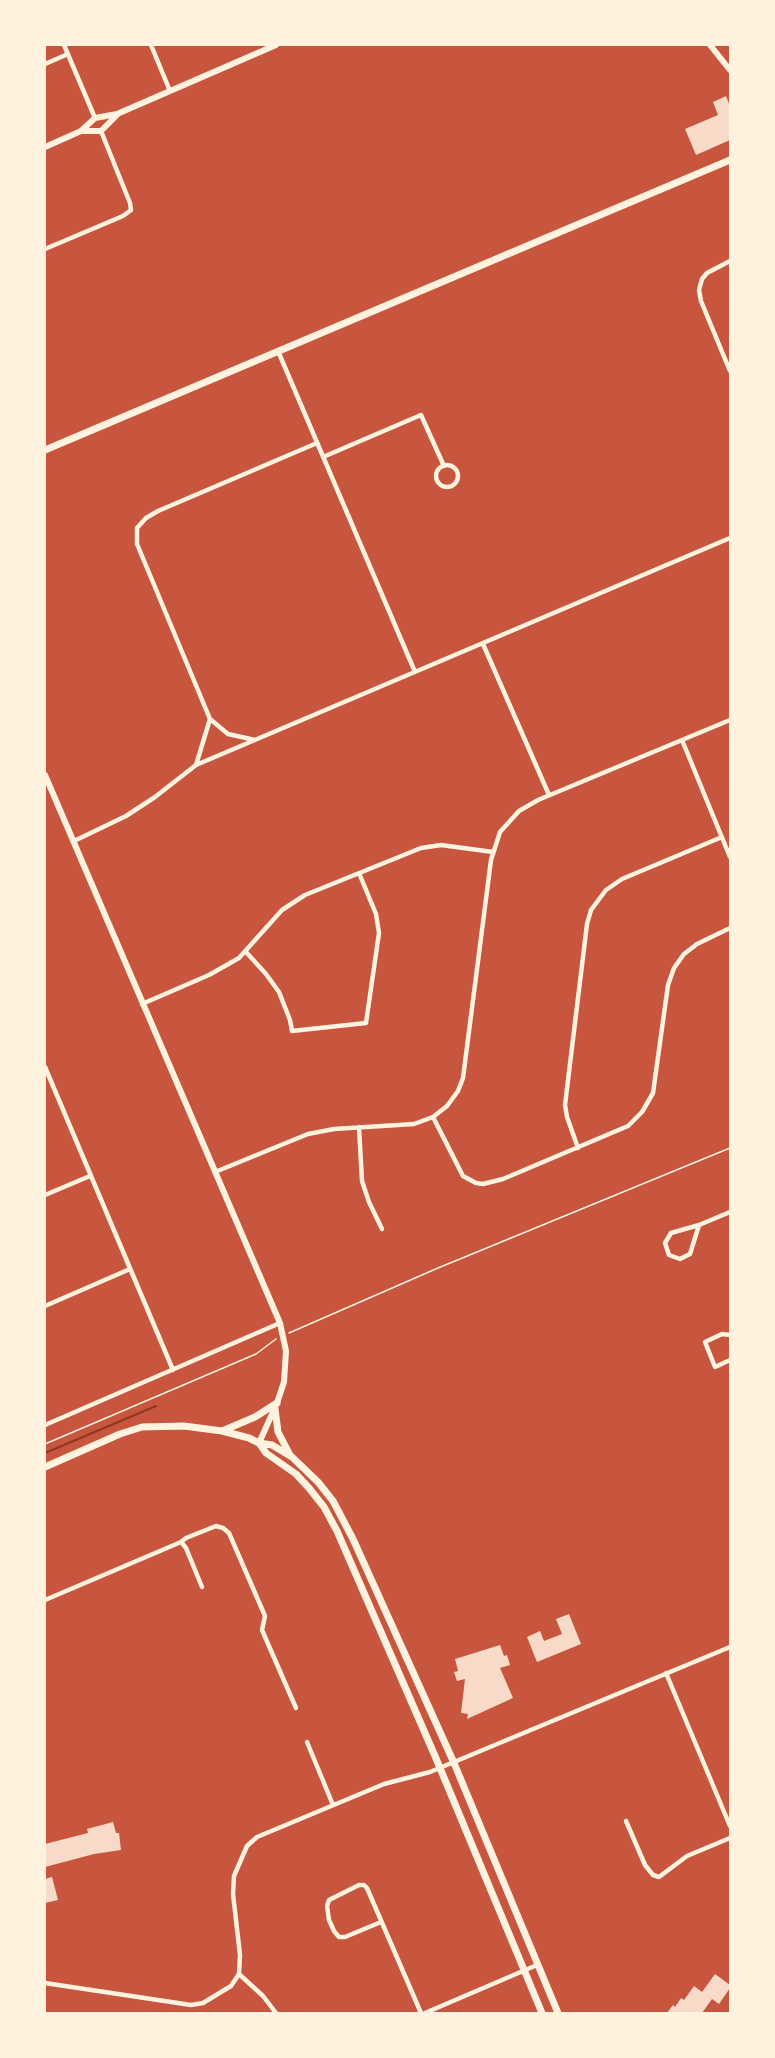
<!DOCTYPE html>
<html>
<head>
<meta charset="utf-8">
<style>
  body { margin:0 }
  #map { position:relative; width:775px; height:2058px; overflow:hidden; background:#c8553d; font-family:"DM Sans",sans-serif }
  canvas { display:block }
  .frame { position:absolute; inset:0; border:46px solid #fff3e0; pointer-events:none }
</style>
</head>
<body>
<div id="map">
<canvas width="775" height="2058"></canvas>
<div class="frame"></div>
</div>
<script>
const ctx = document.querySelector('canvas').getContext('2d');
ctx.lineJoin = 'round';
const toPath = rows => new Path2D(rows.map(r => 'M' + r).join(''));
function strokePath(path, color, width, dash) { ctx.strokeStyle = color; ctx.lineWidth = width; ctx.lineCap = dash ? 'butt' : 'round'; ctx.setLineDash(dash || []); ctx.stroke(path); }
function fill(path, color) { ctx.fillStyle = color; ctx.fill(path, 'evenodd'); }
const stream = toPath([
  [45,1453,156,1406]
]);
const building = toPath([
  [726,96,730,106,730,140,696,155,685,129,718,115,713,102],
  [569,1614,581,1644,537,1662,527,1637,540,1631,544,1641,562,1634,556,1619],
  [500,1645,504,1656,507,1655,510,1665,500,1668,513,1698,467,1719,468,1714,461,1713,465,1679,457,1681,454,1672,458,1671,455,1659],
  [113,1822,116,1833,119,1833,121,1850,94,1854,45,1867,45,1844,88,1833,87,1829],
  [52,1877,58,1900,45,1903,45,1879],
  [715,1974,730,1985,730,1988,719,2004,712,1999,702,2013,667,2013,673,2005,675,2007,681,1998,684,2000,694,1986,702,1992]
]);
const path = toPath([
  [289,1333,438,1268,730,1148],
  [45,1444,256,1354,276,1339]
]);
const minor = toPath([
  [64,45,95,118],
  [151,45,170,91],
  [45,64,68,54],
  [45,249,123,216,131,210,130,203,101,131],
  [730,261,707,273,702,279,699,290,701,301,730,371],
  [278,351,415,672],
  [323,457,421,415,444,466],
  '436 476a11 11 0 1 1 22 0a11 11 0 1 1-22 0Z',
  [483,644,549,795],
  [210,719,228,734,255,740],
  [682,740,730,857],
  [196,765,210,719,137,544,137,528,146,518,158,511,317,443],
  [74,841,126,816,155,797,196,765,730,538],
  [246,952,266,974,279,992,290,1020,292,1031,366,1023,379,933,376,914,359,873],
  [142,1004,209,975,239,958,282,910,305,895,421,848,441,845,493,852],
  [45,1067,173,1370],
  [433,1117,463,1176,476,1183,483,1184,503,1179,628,1126,642,1112,653,1093,668,985,674,968,684,954,697,944,730,928],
  [359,1127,362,1181,369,1202,382,1229],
  [578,1148,567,1117,565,1105,587,924,591,910,606,890,622,879,722,837],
  [215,1172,308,1134,334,1129,414,1124,433,1117,447,1106,458,1091,463,1078,491,860,500,832,519,811,538,800,730,720],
  [45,1195,90,1176],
  [699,1225,690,1254,680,1259,669,1255,665,1243,671,1233,699,1225,730,1212],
  [45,1306,130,1269],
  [730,1335,722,1334,705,1342,715,1367,730,1360],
  [45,1425,280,1323],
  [181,1542,186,1548,202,1587],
  [45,1600,181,1542,186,1538,216,1526,223,1528,229,1533,265,1616,262,1630,296,1708],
  [666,1673,730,1826],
  [307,1742,333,1805],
  [626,1821,645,1865,653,1875,659,1877,687,1856,730,1838],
  [381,1922,345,1937,339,1937,334,1931,329,1920,327,1906,329,1900,359,1885,364,1885,367,1888,421,2013],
  [239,1974,263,1996,276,2013],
  [45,1983,191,2005,203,2003,231,1986,239,1974,240,1955,233,1894,234,1876,247,1846,257,1837,384,1784,430,1772,730,1647],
  [425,2013,537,1965]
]);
const tertiary = toPath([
  [710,45,730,70],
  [83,131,101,131,117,115],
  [45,147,81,131,95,118,117,114,276,45],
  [45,775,280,1323,286,1351,284,1382,277,1403,259,1443]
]);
const secondary = toPath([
  [45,450,730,160],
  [275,1409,278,1432,290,1455],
  [222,1431,255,1417,277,1403],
  [259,1443,266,1453,296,1474,309,1488,324,1507,337,1531,435,1756,542,2013],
  [45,1467,120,1434,142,1427,184,1426,222,1431,249,1438,259,1443,272,1445,292,1457,318,1482,333,1501,353,1539,454,1763,558,2013]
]);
strokePath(stream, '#8f3625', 2);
fill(building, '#f7dbc8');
strokePath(path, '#fff3e0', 1.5);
strokePath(minor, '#fff3e0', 4.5);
strokePath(tertiary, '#fff3e0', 6);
strokePath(secondary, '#fff3e0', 7);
</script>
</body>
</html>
